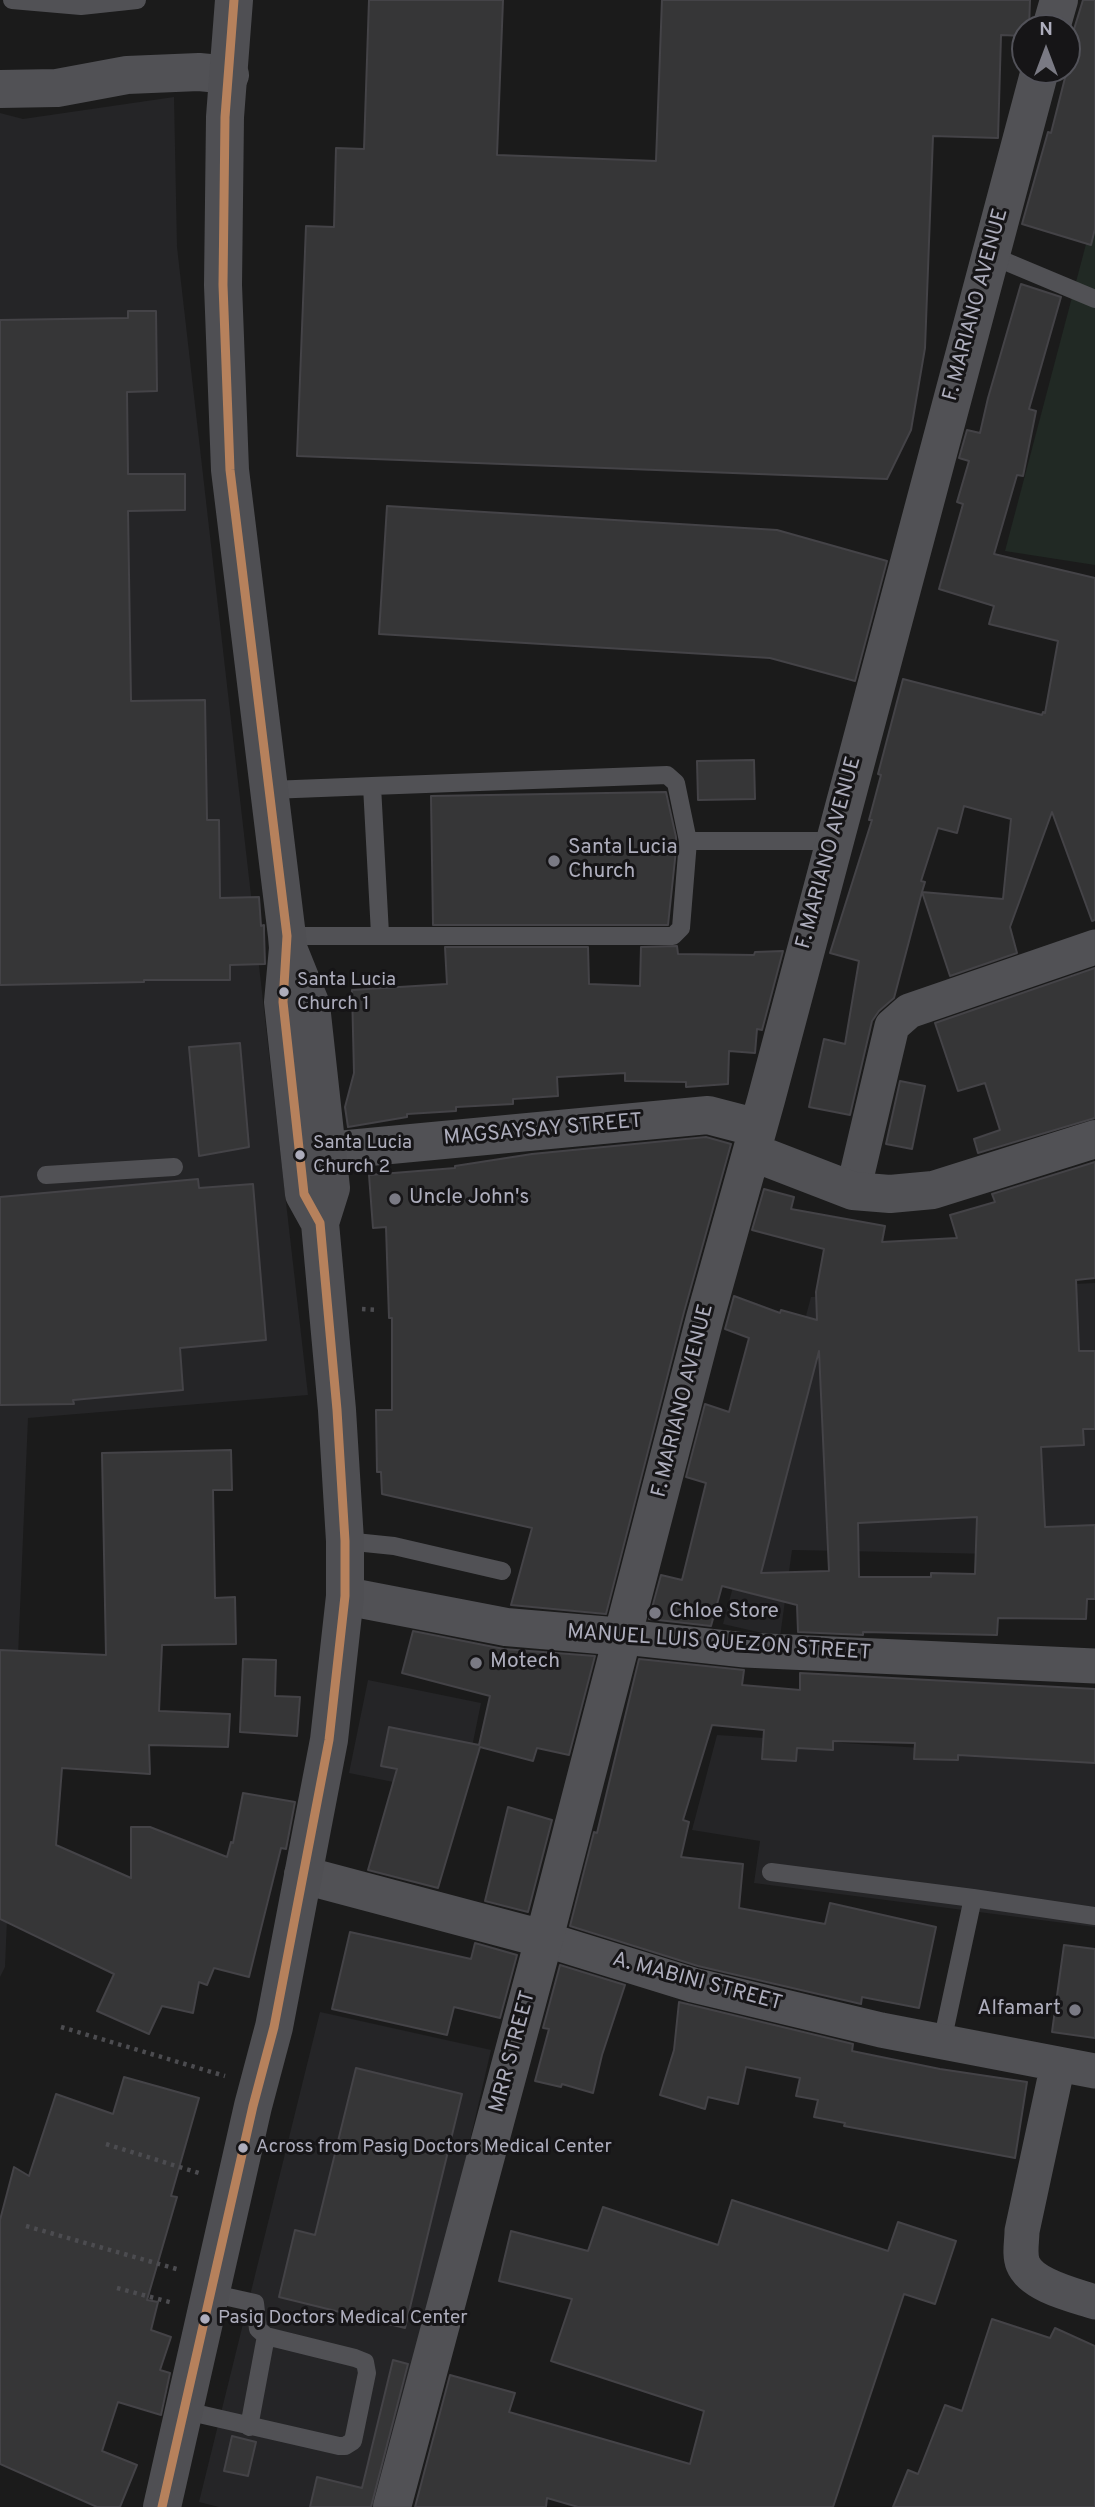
<!DOCTYPE html>
<style>
body{margin:0}
#map{position:relative;width:1095px;height:2507px;overflow:hidden;background:#1b1b1b;font-family:Overpass,sans-serif}
canvas{display:block}
.north{position:absolute;left:1011px;top:14px;width:70px;height:70px;box-sizing:border-box;background:#161517;border:2px solid #525259;border-radius:50%;rotate:0deg;font-size:19px;font-weight:700;line-height:28px;text-align:center;color:#adadbc}
.north::after{content:'';display:block;margin:auto;width:24px;height:32px;background:#7a7a84;clip-path:polygon(50% 0,100% 100%,50% 72%,0 100%)}
</style>
<div id="map">
<canvas width="1095" height="2507"></canvas>
<div class="north">N</div>
</div>
<script>
const g = document.querySelector('canvas').getContext('2d');
g.lineJoin = 'round';
function fillPath(path, color) {
  g.fillStyle = color;
  g.fill(path, 'evenodd');
}
function stroke(path, color, width, dash) {
  g.strokeStyle = color;
  g.lineWidth = width;
  g.lineCap = dash ? 'butt' : 'round';
  g.setLineDash(dash || []);
  g.stroke(path);
}
function label(font, color, halo, rows, align = 'center') {
  g.font = font + ' Overpass,sans-serif';
  g.lineWidth = 6;
  g.setLineDash([]);
  g.textBaseline = 'middle';
  g.strokeStyle = halo;
  g.fillStyle = color;
  for (const [text, x, y, turn = 0] of rows) {
    g.save();
    g.translate(x, y);
    g.rotate((+turn || 0) * Math.PI / 180);
    g.textAlign = isNaN(turn) ? turn : align;
    if (halo) g.strokeText(text, 0, 0);
    g.fillText(text, 0, 0);
    g.restore();
  }
}
fillPath(new Path2D(`
 M 174,97 L 177,247 L 308,1395 L 28,1418 L 5,1967 L 0,1977 L 0,113 L 23,119 Z
 M 1095,1283 L 1095,1556 L 792,1550 L 780,1637 L 723,1624 L 811,1297 Z
 M 368,1680 L 481,1703 L 462,1796 L 349,1773 Z
 M 717,1735 L 1095,1759 L 1095,1927 L 754,1883 L 760,1841 L 692,1830 Z
 M 320,2012 L 491,2050 L 385,2507 L 219,2507 L 199,2502 Z`), '#252527');
fillPath(new Path2D(`
 M 1095,210 L 1095,565 L 1005,551 Z`), '#212924');
const building = new Path2D(`
 M 369,0 L 503,0 L 497,155 L 656,161 L 662,0 L 1030,0 L 1029,28 L 1025,28 L 1025,36 L 1001,35 L 998,138 L 933,136 L 925,348 L 911,430 L 887,479 L 297,456 L 306,226 L 334,227 L 336,148 L 364,149 Z
 M 1083,0 L 1095,0 L 1095,229 L 1091,245 L 1022,224 L 1048,132 L 1051,133 L 1067,70 L 1067,52 Z
 M 1021,284 L 1061,297 L 1029,409 L 1036,411 L 1023,476 L 1017,475 L 994,554 L 1095,578 L 1095,920 L 1092,921 L 1052,812 L 1010,927 L 1017,953 L 950,976 L 922,892 L 894,998 L 879,1011 L 872,1021 L 850,1115 L 809,1107 L 824,1039 L 845,1044 L 859,961 L 830,953 L 872,820 L 869,820 L 881,775 L 878,774 L 903,679 L 1042,715 L 1043,712 L 1045,713 L 1058,641 L 989,624 L 994,606 L 939,589 L 963,504 L 957,502 L 969,461 L 959,458 L 967,430 L 980,433 L 988,398 ZM 964,806 L 1011,819 L 1003,899 L 922,892 L 925,882 L 921,881 L 938,828 L 957,833 Z
 M 128,311 L 156,311 L 157,391 L 127,392 L 128,474 L 185,474 L 185,510 L 128,511 L 131,701 L 205,700 L 207,820 L 219,820 L 220,898 L 259,897 L 261,926 L 264,925 L 264,932 L 265,964 L 230,965 L 230,980 L 144,980 L 144,982 L 0,985 L 0,320 L 128,318 Z
 M 387,506 L 777,530 L 887,561 L 855,681 L 770,658 L 379,634 Z
 M 754,760 L 755,799 L 698,800 L 697,761 Z
 M 666,792 L 676,837 L 676,850 L 668,925 L 433,925 L 431,796 Z
 M 677,946 L 678,954 L 754,955 L 755,952 L 783,951 L 762,1030 L 757,1029 L 755,1053 L 729,1051 L 728,1084 L 686,1087 L 686,1082 L 625,1081 L 625,1073 L 557,1077 L 558,1096 L 513,1099 L 513,1104 L 456,1107 L 456,1111 L 407,1114 L 407,1117 L 348,1127 L 345,1107 L 354,1073 L 352,990 L 447,984 L 445,947 L 588,947 L 589,984 L 640,986 L 641,947 Z
 M 1095,968 L 1095,1118 L 978,1153 L 974,1139 L 1000,1130 L 985,1083 L 958,1091 L 935,1023 Z
 M 240,1043 L 249,1147 L 199,1156 L 189,1047 Z
 M 900,1081 L 925,1086 L 912,1149 L 886,1144 Z
 M 706,1137 L 731,1144 L 684,1312 L 606,1614 L 511,1605 L 532,1528 L 382,1494 L 381,1472 L 377,1472 L 376,1410 L 392,1410 L 392,1318 L 389,1318 L 386,1227 L 373,1228 L 369,1175 L 455,1168 L 455,1166 L 532,1154 Z
 M 1095,1162 L 1095,1278 L 1076,1280 L 1079,1351 L 1095,1351 L 1095,1429 L 1083,1429 L 1084,1445 L 1041,1447 L 1045,1527 L 1095,1525 L 1095,1599 L 1087,1599 L 1086,1619 L 998,1618 L 997,1635 L 863,1632 L 863,1635 L 798,1632 L 797,1605 L 722,1586 L 711,1626 L 649,1619 L 661,1575 L 682,1580 L 706,1483 L 686,1477 L 705,1404 L 729,1412 L 749,1338 L 725,1329 L 734,1296 L 780,1313 L 781,1310 L 817,1320 L 816,1292 L 824,1249 L 752,1230 L 764,1189 L 794,1197 L 791,1209 L 885,1226 L 882,1242 L 957,1238 L 950,1215 L 995,1202 L 992,1194 ZM 819,1351 L 829,1571 L 761,1573 ZM 977,1517 L 975,1574 L 931,1573 L 931,1577 L 859,1577 L 858,1523 Z
 M 198,1179 L 199,1188 L 253,1184 L 266,1340 L 180,1348 L 183,1390 L 73,1400 L 74,1404 L 0,1405 L 0,1197 Z
 M 231,1450 L 232,1490 L 213,1490 L 215,1598 L 235,1597 L 236,1644 L 162,1645 L 159,1711 L 230,1714 L 228,1747 L 149,1745 L 150,1774 L 62,1768 L 56,1845 L 131,1878 L 131,1827 L 150,1827 L 227,1857 L 231,1842 L 233,1843 L 243,1793 L 295,1802 L 286,1849 L 281,1848 L 249,1977 L 214,1968 L 207,1985 L 199,1982 L 193,2013 L 162,2006 L 149,2034 L 97,2011 L 114,1974 L 0,1919 L 0,1650 L 106,1655 L 102,1453 Z
 M 413,1631 L 504,1649 L 595,1656 L 569,1755 L 537,1748 L 533,1761 L 480,1747 L 438,1888 L 368,1870 L 397,1769 L 381,1766 L 389,1727 L 479,1745 L 490,1696 L 402,1673 Z
 M 243,1659 L 276,1660 L 275,1696 L 300,1697 L 297,1736 L 240,1732 Z
 M 639,1659 L 744,1670 L 742,1685 L 800,1690 L 800,1673 L 1095,1689 L 1095,1763 L 958,1755 L 958,1760 L 914,1759 L 915,1743 L 833,1741 L 833,1750 L 797,1748 L 796,1761 L 762,1759 L 764,1730 L 712,1725 L 683,1820 L 689,1822 L 681,1857 L 743,1864 L 739,1908 L 825,1924 L 830,1903 L 936,1927 L 919,2008 L 862,1997 L 861,2004 L 698,1966 L 570,1926 L 594,1832 L 597,1833 Z
 M 508,1807 L 552,1820 L 528,1912 L 485,1901 Z
 M 350,1932 L 471,1959 L 475,1943 L 517,1955 L 500,2018 L 454,2007 L 447,2035 L 332,2009 Z
 M 1064,1945 L 1095,1949 L 1095,2038 L 1052,2032 Z
 M 560,1965 L 625,1985 L 602,2055 L 593,2093 L 562,2084 L 561,2087 L 535,2081 L 549,2029 L 543,2028 Z
 M 679,2002 L 853,2044 L 852,2051 L 940,2069 L 1027,2082 L 1015,2158 L 844,2126 L 845,2123 L 814,2117 L 818,2100 L 796,2096 L 800,2078 L 746,2067 L 738,2104 L 708,2097 L 705,2109 L 660,2095 L 674,2050 Z
 M 356,2068 L 462,2094 L 405,2328 L 279,2297 L 295,2230 L 315,2235 Z
 M 124,2077 L 199,2098 L 171,2196 L 177,2197 L 147,2300 L 158,2302 L 151,2330 L 171,2337 L 160,2370 L 170,2373 L 161,2415 L 118,2402 L 102,2451 L 137,2465 L 120,2507 L 97,2507 L 0,2464 L 0,2220 L 14,2167 L 29,2176 L 56,2094 L 113,2114 Z
 M 732,2200 L 888,2251 L 898,2222 L 956,2241 L 935,2304 L 904,2294 L 833,2507 L 578,2507 L 547,2498 L 546,2507 L 415,2507 L 450,2375 L 515,2393 L 509,2412 L 690,2464 L 704,2411 L 551,2361 L 572,2299 L 499,2281 L 511,2231 L 588,2251 L 603,2207 L 718,2245 Z
 M 992,2319 L 1050,2338 L 1055,2328 L 1095,2346 L 1095,2507 L 893,2507 L 908,2470 L 918,2474 L 945,2405 L 962,2411 Z
 M 393,2360 L 408,2364 L 371,2507 L 310,2507 L 317,2477 L 362,2488 Z
 M 232,2436 L 256,2442 L 248,2476 L 224,2471 Z`);
fillPath(building, '#363637');
stroke(building, '#444347', 2);
stroke(new Path2D(`
 M 362,1309 L 379,1310
 M 61,2027 L 225,2076
 M 106,2144 L 202,2174
 M 26,2226 L 180,2270
 M 117,2288 L 173,2303`), '#4c4c50', 4.5, [3.5, 5]);
stroke(new Path2D(`
 M 12,0 L 81,6 L 137,0
 M 990,255 L 1095,299
 M 270,790 L 372,786 L 380,934
 M 688,841 L 833,841
 M 287,936 L 673,936 L 681,928 L 688,841 L 676,783 L 667,775 L 372,786
 M 46,1175 L 174,1167
 M 345,1541 L 394,1546 L 502,1571
 M 771,1872 L 973,1898
 M 942,2042 L 973,1898 L 1095,1916
 M 210,2293 L 255,2303 L 258,2329 L 266,2336
 M 186,2411 L 339,2446 L 345,2446 L 353,2441 L 367,2373 L 365,2362 L 355,2358 L 266,2336 L 249,2427`), '#515155', 18);
stroke(new Path2D(`
 M 853,1191 L 892,1026 L 909,1011 L 1095,947
 M 624,1637 L 745,1650 L 1095,1666
 M 544,1939 L 693,1985 L 881,2030 L 1095,2071
 M 1058,2064 L 1022,2231 C 1022,2241 1019,2254 1023,2264 C 1032,2286 1074,2295 1095,2302`), '#515155', 35);
stroke(new Path2D(`
 M 1051,28 L 1059,0
 M 0,89 L 57,88 L 127,75 L 199,72 L 230,75
 M 327,1151 L 708,1115 L 758,1128
 M 752,1152 L 853,1191 L 890,1194 L 933,1190 L 1095,1139
 M 345,1596 L 506,1627 L 624,1637
 M 303,1875 L 544,1939
 M 392,2507 L 544,1939 L 705,1318 L 766,1100 L 1040,70`), '#515155', 38);
stroke(new Path2D(`
 M 234,0 L 225,117 L 223,285 L 230,470 L 287,936 L 288,948 L 283,1002 L 304,1194 L 320,1223
 M 162,2507 L 253,2106 L 274,2027 L 329,1740 L 345,1596 L 345,1541 L 337,1410 L 320,1223 L 331,1188 L 311,1005 L 288,948`), '#4f4f53', 38);
stroke(new Path2D(`
 M 162,2507 L 253,2106 L 274,2027 L 329,1740 L 345,1596 L 345,1541 L 337,1410 L 320,1223 L 304,1194 L 283,1002 L 287,936 L 230,470 L 223,285 L 225,117 L 234,0`), '#b6815c', 9);
for (const [x, y, r, color] of [
 [554,861,7,"#7a7a84"],
 [284,992,6,"#adadbc"],
 [300,1155,6,"#adadbc"],
 [395,1199,7,"#7a7a84"],
 [655,1613,7,"#7a7a84"],
 [476,1663,7,"#7a7a84"],
 [1075,2010,7,"#7a7a84"],
 [243,2148,6,"#adadbc"],
 [205,2319,6,"#adadbc"]
]) {
  const dot = new Path2D();
  dot.arc(x, y, r, 0, 2 * Math.PI);
  g.fillStyle = color;
  g.fill(dot);
  stroke(dot, '#161517', 2.5);
}
label('19px', '#adadbc', '#161517', [
 ["Santa Lucia",297,981],
 ["Church 1",297,1005],
 ["Santa Lucia",313,1144],
 ["Church 2",313,1168],
 ["Across from Pasig Doctors Medical Center",256,2148],
 ["Pasig Doctors Medical Center",218,2319]
], 'left');
label('21px', '#adadbc', '#161517', [
 ["F. MARIANO AVENUE",977,305,-75],
 ["F. MARIANO AVENUE",830,853,-75],
 ["MAGSAYSAY STREET",543,1131,-5],
 ["F. MARIANO AVENUE",684,1401,-76],
 ["MANUEL LUIS QUEZON STREET",719,1644,4],
 ["A. MABINI STREET",697,1983,15],
 ["MRR STREET",514,2052,-75]
]);
label('21px', '#adadbc', '#161517', [
 ["Santa Lucia",568,849],
 ["Church",568,873],
 ["Uncle John's",409,1199],
 ["Chloe Store",669,1613],
 ["Motech",490,1663],
 ["Alfamart",1061,2010,"right"]
], 'left');
</script>
